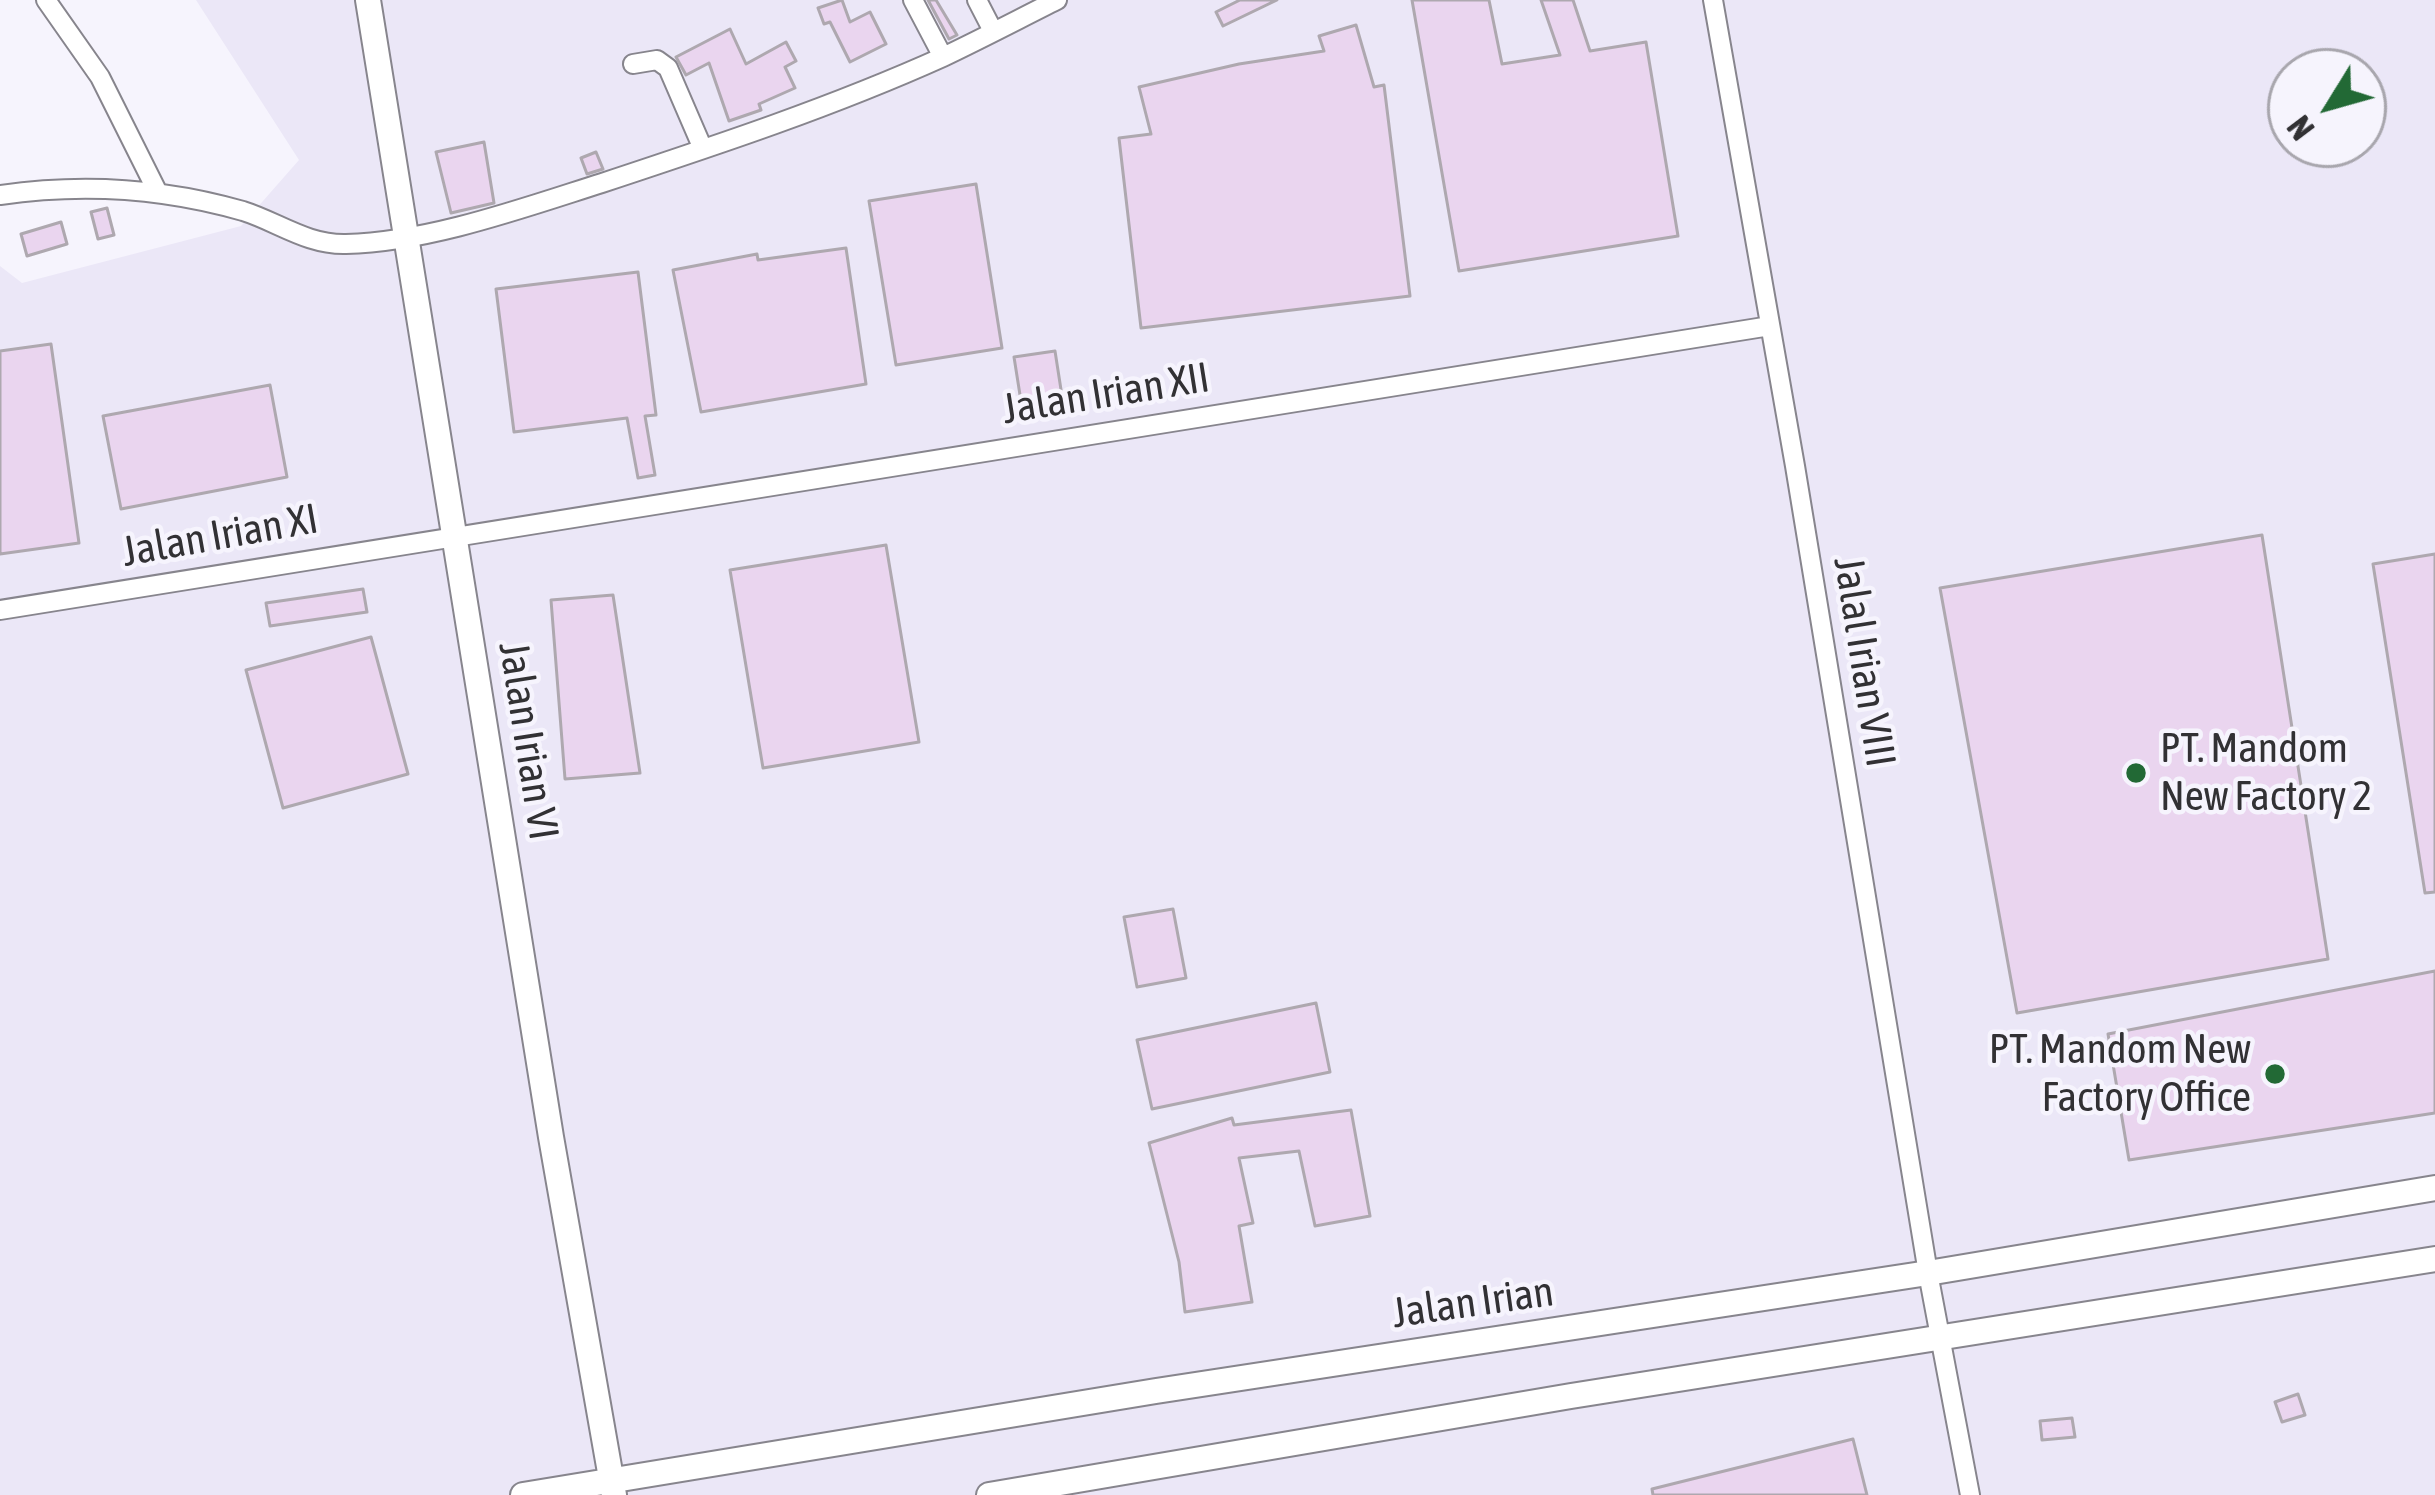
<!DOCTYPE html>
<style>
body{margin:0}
#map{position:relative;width:2435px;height:1495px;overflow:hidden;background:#f6f4fd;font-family:"Asap Condensed",sans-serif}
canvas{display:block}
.north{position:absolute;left:2267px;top:48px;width:120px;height:120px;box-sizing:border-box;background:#f6f4fd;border:3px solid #a8a6ad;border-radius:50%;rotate:233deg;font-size:33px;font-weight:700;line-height:48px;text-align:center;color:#323134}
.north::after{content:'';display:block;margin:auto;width:42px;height:54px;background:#226935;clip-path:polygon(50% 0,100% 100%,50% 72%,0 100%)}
</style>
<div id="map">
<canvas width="2435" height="1495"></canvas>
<div class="north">N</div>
</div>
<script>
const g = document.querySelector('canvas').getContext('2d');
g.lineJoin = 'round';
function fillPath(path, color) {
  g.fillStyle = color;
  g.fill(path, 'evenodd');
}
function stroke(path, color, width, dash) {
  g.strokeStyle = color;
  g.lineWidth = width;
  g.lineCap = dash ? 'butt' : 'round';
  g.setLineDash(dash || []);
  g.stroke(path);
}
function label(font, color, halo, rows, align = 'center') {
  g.font = font + ' "Asap Condensed",sans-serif';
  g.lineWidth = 9;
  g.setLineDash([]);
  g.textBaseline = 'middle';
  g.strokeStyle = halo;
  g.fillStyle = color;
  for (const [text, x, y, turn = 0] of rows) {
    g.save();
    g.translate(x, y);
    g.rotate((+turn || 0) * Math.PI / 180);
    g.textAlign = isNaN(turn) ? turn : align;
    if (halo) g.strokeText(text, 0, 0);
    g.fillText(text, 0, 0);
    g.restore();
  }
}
fillPath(new Path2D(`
 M 196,0 L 2435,0 L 2435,1495 L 0,1495 L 0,266 L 22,283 L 241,226 L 299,160 ZM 2291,72 L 2363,72 L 2363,144 L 2291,144 Z`), '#ebe7f7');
const building = new Path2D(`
 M 842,0 L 850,22 L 870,12 L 886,44 L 850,62 L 830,22 L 824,24 L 818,8 Z
 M 928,0 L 936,0 L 957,35 L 949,39 Z
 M 1240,0 L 1277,0 L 1223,26 L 1216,12 Z
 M 1412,0 L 1489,0 L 1502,64 L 1560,55 L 1541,0 L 1573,0 L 1590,51 L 1646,42 L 1678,236 L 1459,271 Z
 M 1356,25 L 1374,87 L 1384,85 L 1410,296 L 1141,328 L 1119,138 L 1151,134 L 1139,87 L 1239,64 L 1324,51 L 1319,36 Z
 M 730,29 L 746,64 L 786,42 L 796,61 L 785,67 L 795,88 L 759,104 L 761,110 L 729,121 L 709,63 L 686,75 L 676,57 Z
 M 484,142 L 494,203 L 451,213 L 436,152 Z
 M 596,152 L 603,169 L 587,174 L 581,158 Z
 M 976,184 L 1002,348 L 896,365 L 869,201 Z
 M 107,208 L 114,235 L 98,239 L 91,212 Z
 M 61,222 L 67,244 L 27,256 L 21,234 Z
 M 846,248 L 866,384 L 701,412 L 673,270 L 757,254 L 758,260 Z
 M 638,272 L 656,415 L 645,416 L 655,475 L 638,478 L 627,418 L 514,432 L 496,289 Z
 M 51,344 L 79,543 L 0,554 L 0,351 Z
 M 1055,351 L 1064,409 L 1023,414 L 1014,357 Z
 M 270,385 L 287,477 L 121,509 L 103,416 Z
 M 2262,535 L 2328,959 L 2017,1013 L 1940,588 Z
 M 886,545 L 919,742 L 763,768 L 730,570 Z
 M 2435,554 L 2435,892 L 2425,893 L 2373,564 Z
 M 363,589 L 367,612 L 270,626 L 266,603 Z
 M 613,595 L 640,773 L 565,779 L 551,600 Z
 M 371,637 L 408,774 L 283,808 L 246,670 Z
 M 1173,909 L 1186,978 L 1137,987 L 1124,917 Z
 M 2435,971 L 2435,1113 L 2129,1160 L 2108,1034 Z
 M 1316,1003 L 1330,1072 L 1152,1109 L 1137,1040 Z
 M 1351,1110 L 1370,1216 L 1315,1226 L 1299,1151 L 1239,1158 L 1253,1223 L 1239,1226 L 1252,1302 L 1185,1312 L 1179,1262 L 1149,1143 L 1232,1118 L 1234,1125 Z
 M 2298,1394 L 2305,1415 L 2282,1422 L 2275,1402 Z
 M 2072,1418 L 2075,1437 L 2042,1440 L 2040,1421 Z
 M 1853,1439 L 1867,1495 L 1653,1495 L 1652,1489 Z`);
fillPath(building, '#ead5ef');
stroke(building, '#aea8af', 3);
const street = new Path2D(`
 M 46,0 L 100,77 L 158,193
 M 913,0 L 943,57
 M 977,0 L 993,31
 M 1713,0 L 1795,466 L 1928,1273 L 1970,1495
 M 633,64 L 657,60 L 668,68 L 703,149
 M 0,195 C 82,183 163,188 243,211 C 278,222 307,245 346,244 C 429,242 523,208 602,183 C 717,145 832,107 943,57 C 981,39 1019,19 1057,0
 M 0,610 L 1770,326`);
const secondary = new Path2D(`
 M 368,0 L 551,1137 L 614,1495
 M 523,1495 L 1156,1391 L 1928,1273 L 2435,1188
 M 989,1495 L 1571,1396 L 2435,1259`);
stroke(street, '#87858d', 22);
stroke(secondary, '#87858d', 28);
stroke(street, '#fff', 18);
stroke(secondary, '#fff', 24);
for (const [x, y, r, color] of [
 [2136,773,12,"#226935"],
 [2275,1074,12,"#226935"]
]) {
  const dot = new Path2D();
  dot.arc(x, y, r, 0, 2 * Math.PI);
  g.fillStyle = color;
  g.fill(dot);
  stroke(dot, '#f6f4fd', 4.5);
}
label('42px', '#323134', '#f6f4fd', [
 ["Jalan Irian XII",1106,394,-9],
 ["Jalan Irian XI",220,536,-10],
 ["Jalal Irian VIII",1864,662,81],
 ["Jalan Irian VI",528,741,81],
 ["Jalan Irian",1473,1303,-8]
]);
label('42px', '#323134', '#f6f4fd', [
 ["PT. Mandom",2160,749],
 ["New Factory 2",2160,797],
 ["PT. Mandom New",2251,1050,"right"],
 ["Factory Office",2251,1098,"right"]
], 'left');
</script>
